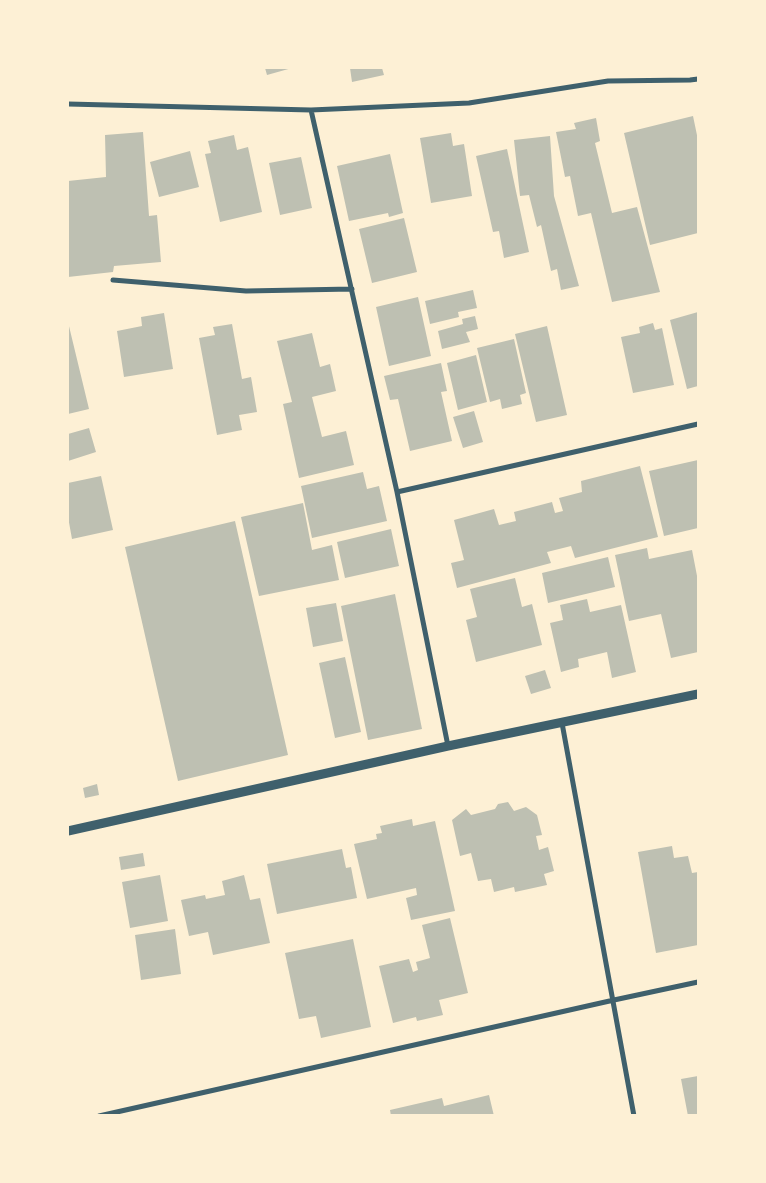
<!DOCTYPE html>
<style>
body{margin:0}
#map{position:relative;width:766px;height:1183px;overflow:hidden;background:#fdf0d5;font-family:Montserrat,sans-serif}
canvas{display:block}
.frame{position:absolute;inset:0;border:69px solid #fdf0d5;pointer-events:none}
</style>
<div id="map">
<canvas width="766" height="1183"></canvas>
<div class="frame"></div>
</div>
<script>
const g = document.querySelector('canvas').getContext('2d');
g.lineJoin = 'round';
function fillPath(path, color) {
  g.fillStyle = color;
  g.fill(path, 'evenodd');
}
function stroke(path, color, width, dash) {
  g.strokeStyle = color;
  g.lineWidth = width;
  g.lineCap = dash ? 'butt' : 'round';
  g.setLineDash(dash || []);
  g.stroke(path);
}
fillPath(new Path2D(`
 M 265,68 L 292,68 L 267,75 Z
 M 350,68 L 382,68 L 384,75 L 352,82 Z
 M 693,116 L 698,140 L 698,233 L 650,245 L 624,133 Z
 M 596,118 L 600,141 L 595,143 L 612,213 L 637,207 L 660,292 L 612,302 L 591,213 L 578,216 L 570,176 L 565,177 L 556,132 L 576,129 L 574,123 Z
 M 143,132 L 149,216 L 157,215 L 161,262 L 114,266 L 113,272 L 68,277 L 68,181 L 106,177 L 105,135 Z
 M 451,133 L 453,146 L 464,144 L 472,196 L 431,203 L 420,138 Z
 M 234,135 L 237,150 L 248,147 L 262,212 L 220,222 L 205,154 L 211,153 L 208,141 Z
 M 550,136 L 554,196 L 579,286 L 561,290 L 557,269 L 551,271 L 541,225 L 537,227 L 529,195 L 520,196 L 514,140 Z
 M 507,149 L 529,252 L 504,258 L 499,231 L 493,232 L 476,156 Z
 M 190,151 L 199,187 L 159,197 L 150,162 Z
 M 390,154 L 403,213 L 389,217 L 388,213 L 349,221 L 337,166 Z
 M 301,157 L 312,208 L 280,215 L 269,163 Z
 M 404,218 L 417,272 L 372,283 L 359,229 Z
 M 473,290 L 477,308 L 458,312 L 459,317 L 430,324 L 425,301 Z
 M 418,297 L 431,356 L 389,366 L 376,307 Z
 M 698,312 L 698,386 L 687,389 L 670,320 Z
 M 164,313 L 173,369 L 124,377 L 117,331 L 142,326 L 141,317 Z
 M 475,316 L 478,329 L 466,332 L 470,342 L 442,349 L 438,331 L 463,324 L 462,319 Z
 M 68,322 L 89,409 L 68,414 Z
 M 653,323 L 655,330 L 662,328 L 674,385 L 633,393 L 621,337 L 640,333 L 639,327 Z
 M 232,324 L 242,379 L 251,377 L 257,412 L 239,415 L 242,430 L 217,435 L 199,338 L 215,335 L 213,327 Z
 M 547,326 L 567,415 L 536,422 L 515,334 Z
 M 312,333 L 320,367 L 330,364 L 336,391 L 312,397 L 322,437 L 346,431 L 354,465 L 299,478 L 283,404 L 292,402 L 277,341 Z
 M 514,339 L 526,393 L 520,395 L 522,404 L 502,409 L 500,399 L 490,402 L 477,348 Z
 M 476,355 L 487,402 L 458,410 L 447,363 Z
 M 441,363 L 447,391 L 441,392 L 452,441 L 410,451 L 398,399 L 390,400 L 384,376 Z
 M 474,411 L 483,442 L 463,448 L 453,417 Z
 M 89,428 L 96,452 L 68,461 L 68,434 Z
 M 698,460 L 698,528 L 664,536 L 649,471 Z
 M 640,466 L 658,537 L 575,558 L 571,546 L 547,552 L 551,563 L 457,588 L 451,563 L 464,560 L 454,520 L 494,509 L 499,525 L 516,521 L 514,512 L 552,502 L 555,513 L 563,511 L 559,498 L 582,492 L 581,481 Z
 M 363,472 L 367,489 L 379,486 L 387,521 L 312,538 L 301,486 Z
 M 101,476 L 113,530 L 72,539 L 68,517 L 68,483 Z
 M 303,503 L 312,550 L 332,545 L 339,580 L 259,596 L 241,517 Z
 M 235,521 L 288,755 L 178,781 L 125,547 Z
 M 391,529 L 399,566 L 345,578 L 337,542 Z
 M 647,548 L 649,559 L 692,550 L 698,581 L 698,652 L 671,658 L 661,614 L 629,621 L 615,555 Z
 M 608,557 L 615,587 L 548,603 L 542,573 Z
 M 515,578 L 522,607 L 532,604 L 542,645 L 476,662 L 466,620 L 477,617 L 470,589 Z
 M 395,594 L 422,729 L 368,740 L 341,606 Z
 M 587,599 L 590,612 L 621,605 L 636,672 L 612,678 L 607,652 L 578,659 L 579,667 L 561,672 L 550,623 L 563,620 L 560,605 Z
 M 336,603 L 343,641 L 313,647 L 306,608 Z
 M 345,657 L 361,732 L 335,738 L 319,663 Z
 M 545,670 L 551,688 L 531,694 L 525,676 Z
 M 97,784 L 99,795 L 85,798 L 83,788 Z
 M 508,802 L 514,811 L 526,807 L 537,815 L 542,835 L 536,836 L 539,850 L 548,847 L 554,871 L 544,874 L 547,885 L 515,892 L 514,887 L 494,892 L 491,879 L 478,881 L 471,853 L 460,856 L 452,820 L 466,809 L 471,815 L 495,809 L 498,804 Z
 M 412,819 L 413,826 L 435,821 L 455,911 L 411,920 L 406,898 L 417,895 L 416,888 L 367,899 L 354,844 L 377,839 L 376,834 L 382,833 L 380,826 Z
 M 672,846 L 674,858 L 688,856 L 692,873 L 698,872 L 698,945 L 656,953 L 638,852 Z
 M 342,849 L 346,868 L 351,867 L 357,898 L 277,914 L 267,864 Z
 M 143,853 L 145,866 L 121,870 L 119,857 Z
 M 160,875 L 168,921 L 130,928 L 122,882 Z
 M 244,875 L 250,900 L 260,898 L 270,943 L 213,955 L 208,932 L 189,936 L 181,900 L 205,895 L 206,899 L 225,895 L 222,881 Z
 M 450,918 L 468,993 L 439,1000 L 443,1015 L 417,1021 L 416,1017 L 393,1023 L 379,966 L 409,959 L 413,972 L 418,970 L 416,962 L 430,958 L 422,925 Z
 M 175,929 L 181,974 L 141,980 L 135,935 Z
 M 353,939 L 371,1027 L 321,1038 L 316,1016 L 299,1019 L 285,953 Z
 M 698,1076 L 698,1116 L 688,1116 L 681,1079 Z
 M 489,1095 L 494,1116 L 391,1116 L 390,1110 L 442,1098 L 444,1106 Z`), '#bec0b2');
stroke(new Path2D(`
 M 68,104 L 311,110 L 469,103 L 608,81 L 690,80 L 698,79
 M 311,110 L 397,492 L 448,746
 M 113,280 L 246,291 L 352,289
 M 397,492 L 698,424
 M 562,723 L 634,1116
 M 99,1116 L 614,1000 L 698,982`), '#3f606c', 5);
stroke(new Path2D(`
 M 68,831 L 448,746 L 698,694`), '#3f606c', 9);
</script>
